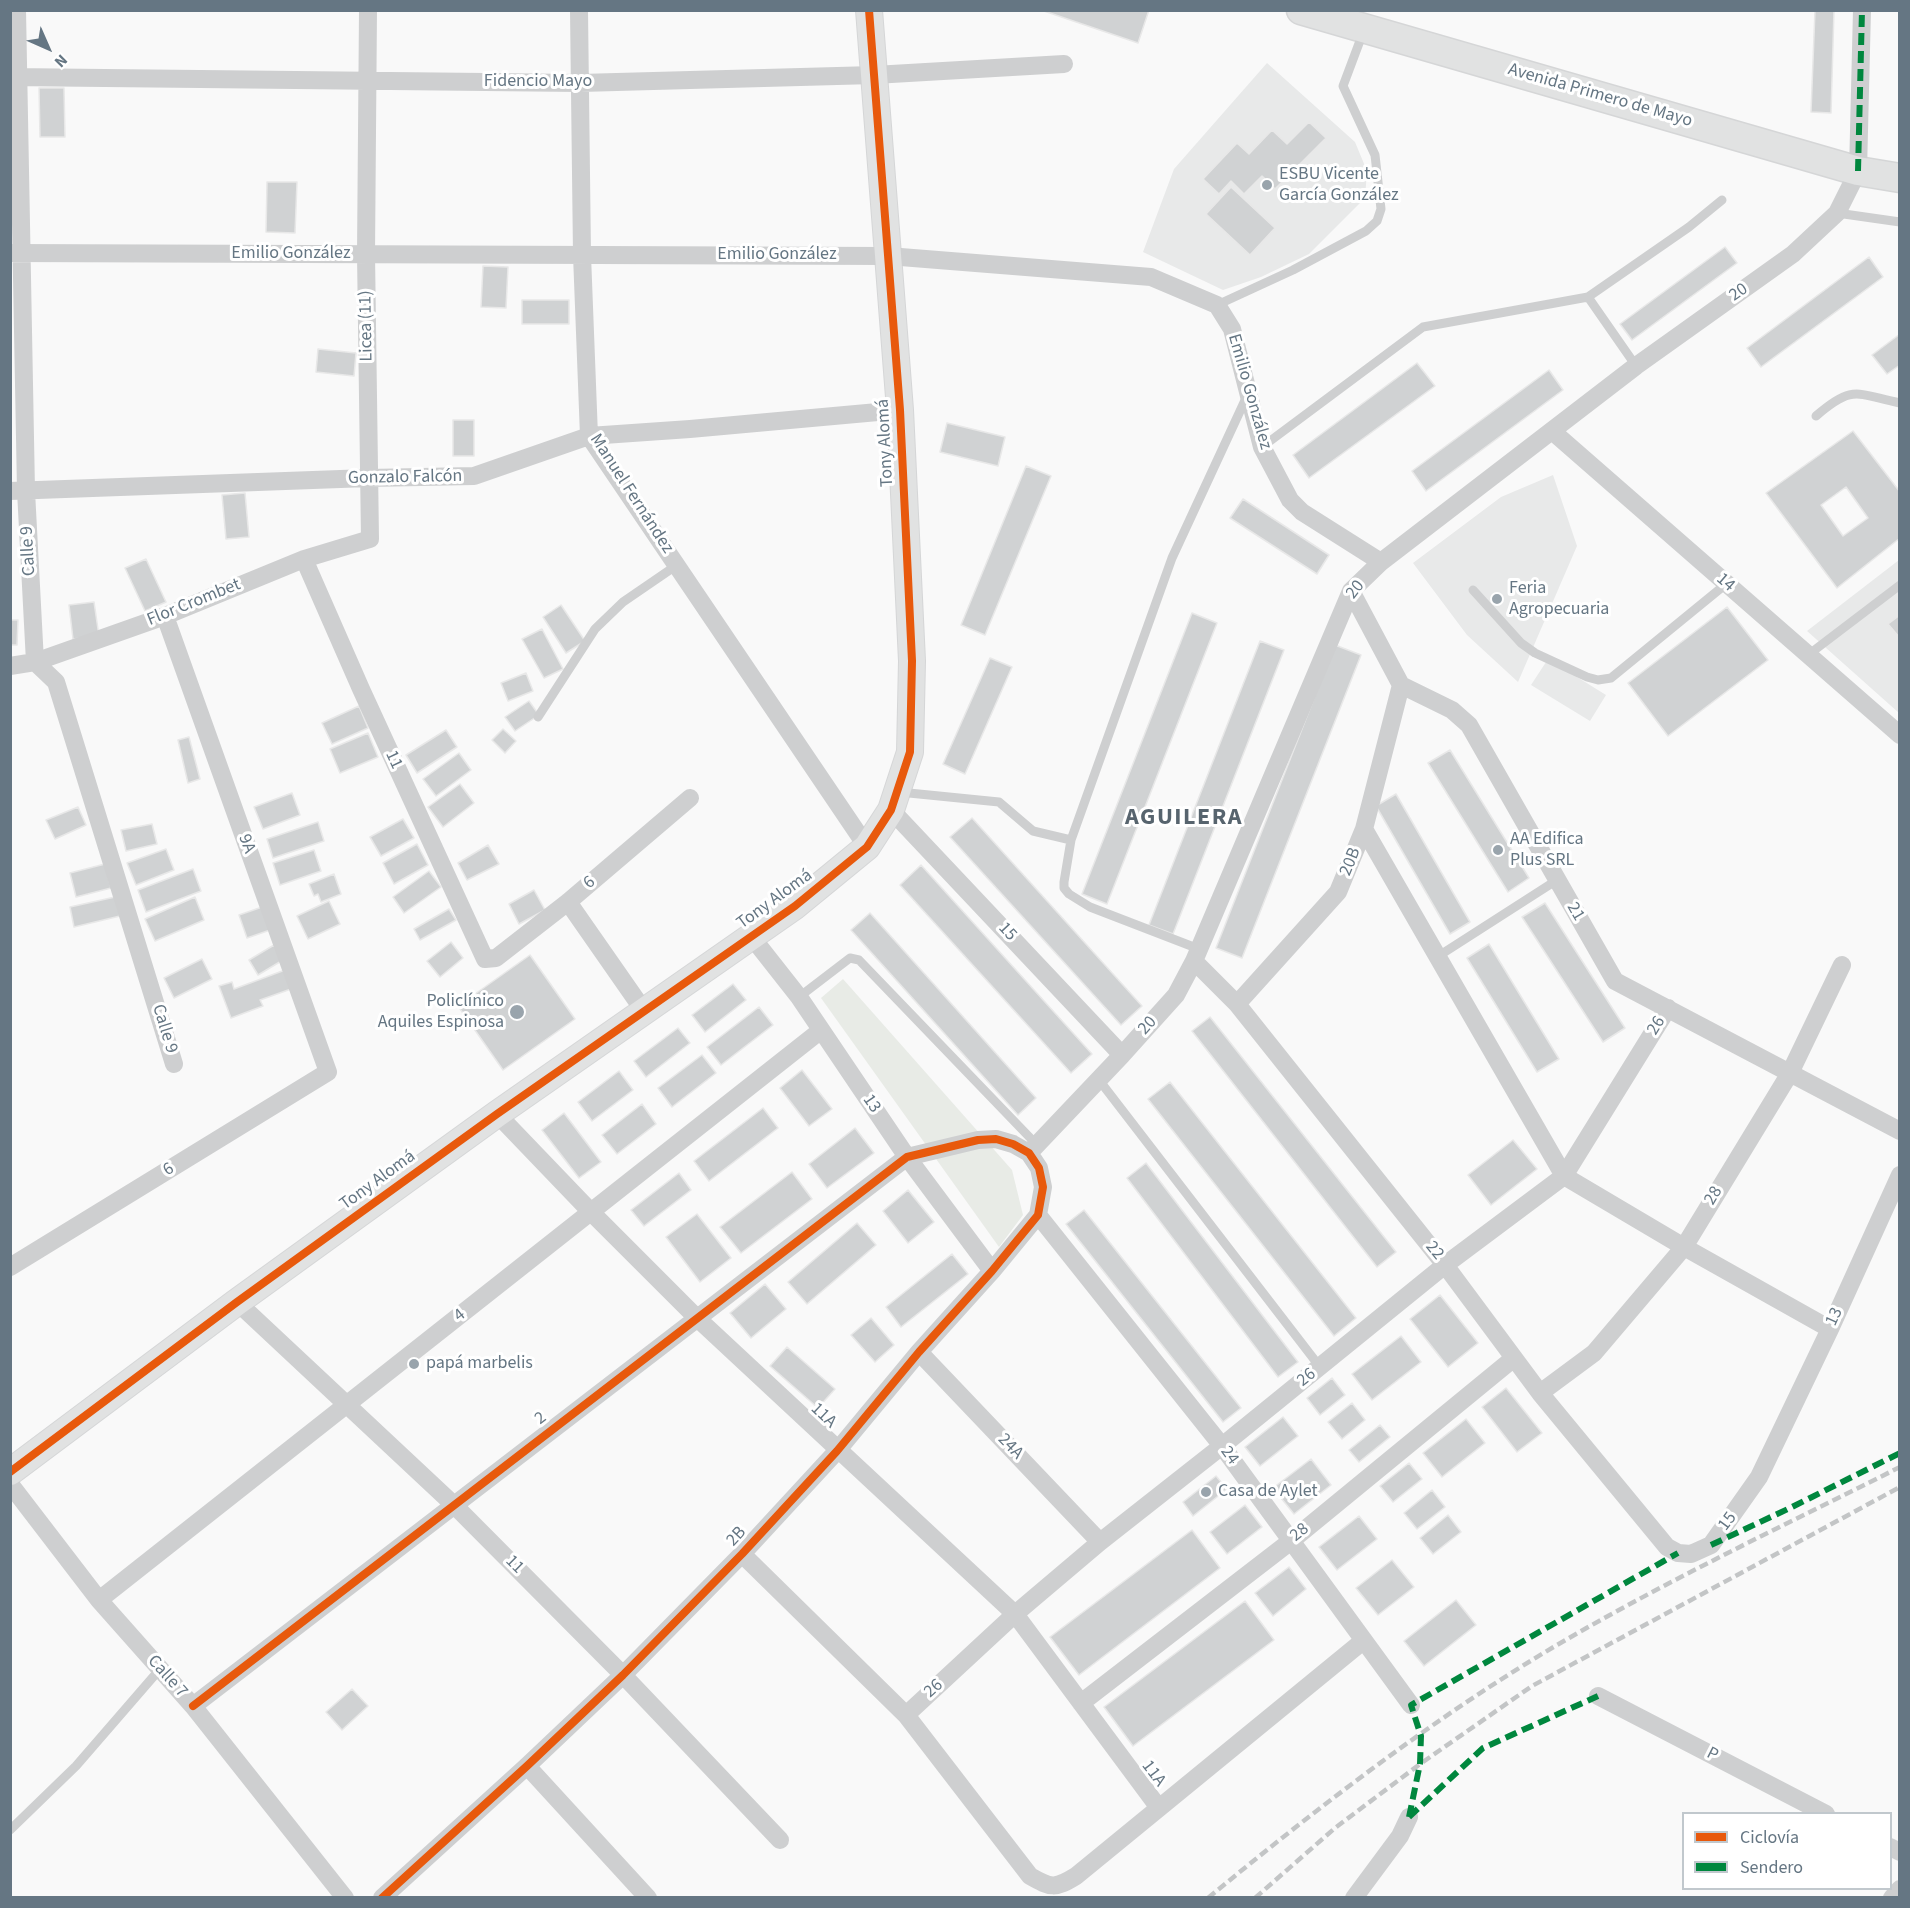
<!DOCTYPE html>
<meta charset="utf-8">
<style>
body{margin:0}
#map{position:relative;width:1910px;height:1908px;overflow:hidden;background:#f9f9f9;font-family:"Source Sans 3",sans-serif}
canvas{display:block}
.frame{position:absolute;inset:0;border:12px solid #657683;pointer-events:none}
.legend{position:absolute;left:1682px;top:1812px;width:210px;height:78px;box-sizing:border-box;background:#fff;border:2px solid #c1c8cd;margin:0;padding:8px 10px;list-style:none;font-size:18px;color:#657683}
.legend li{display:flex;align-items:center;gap:12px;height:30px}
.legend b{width:30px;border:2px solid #c1c8cd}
.north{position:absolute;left:18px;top:18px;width:60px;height:60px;-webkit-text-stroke:4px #fff;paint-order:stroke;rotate:135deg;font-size:16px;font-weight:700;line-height:24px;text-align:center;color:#657683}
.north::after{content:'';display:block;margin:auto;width:21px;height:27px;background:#657683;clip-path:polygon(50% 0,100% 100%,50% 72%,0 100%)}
</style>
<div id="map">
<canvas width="1910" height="1908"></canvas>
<div class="frame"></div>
<ul class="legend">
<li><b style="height:8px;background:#e8590c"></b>Ciclovía</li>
<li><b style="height:8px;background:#00873e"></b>Sendero</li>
</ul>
<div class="north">N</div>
</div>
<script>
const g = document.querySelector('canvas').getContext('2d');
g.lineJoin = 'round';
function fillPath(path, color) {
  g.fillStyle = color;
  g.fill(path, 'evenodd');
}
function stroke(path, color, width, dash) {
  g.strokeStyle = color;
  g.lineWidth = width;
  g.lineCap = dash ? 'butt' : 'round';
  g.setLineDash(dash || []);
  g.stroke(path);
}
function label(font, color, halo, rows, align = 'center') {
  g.font = font + ' "Source Sans 3",sans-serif';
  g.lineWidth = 6;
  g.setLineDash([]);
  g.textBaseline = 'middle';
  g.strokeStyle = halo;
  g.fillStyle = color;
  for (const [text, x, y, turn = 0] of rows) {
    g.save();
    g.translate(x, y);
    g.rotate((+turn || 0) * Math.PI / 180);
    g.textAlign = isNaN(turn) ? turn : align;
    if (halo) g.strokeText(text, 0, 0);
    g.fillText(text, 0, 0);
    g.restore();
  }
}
fillPath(new Path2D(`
 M 1267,63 L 1355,142 L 1367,171 L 1365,198 L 1309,254 L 1261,277 L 1223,290 L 1143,252 L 1174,169 Z
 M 1553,475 L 1577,546 L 1518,682 L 1467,635 L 1413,563 L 1501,497 Z
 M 1899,560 L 1899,713 L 1807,631 Z
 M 1548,659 L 1606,695 L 1590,721 L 1531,685 Z`), '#e8e9e9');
fillPath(new Path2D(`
 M 843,979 L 1012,1170 L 1023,1215 L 999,1247 L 821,998 Z`), '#e8ebe6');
const building = new Path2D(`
 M 1041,10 L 1149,10 L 1138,43 Z
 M 1815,10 L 1834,10 L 1831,113 L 1811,112 Z
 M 39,88 L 64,88 L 65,137 L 40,137 Z
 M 1309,122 L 1326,138 L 1275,189 L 1262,176 L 1244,194 L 1231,181 L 1219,194 L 1203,179 L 1237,143 L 1249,154 L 1272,130 L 1287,144 Z
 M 267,182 L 297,182 L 295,233 L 266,232 Z
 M 1231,187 L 1275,228 L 1250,255 L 1206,214 Z
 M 1725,247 L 1737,263 L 1632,340 L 1620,324 Z
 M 1869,257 L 1883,277 L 1761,367 L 1747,348 Z
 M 483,266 L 508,267 L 506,308 L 481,307 Z
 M 522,300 L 569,300 L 569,324 L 522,324 Z
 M 1900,334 L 1900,365 L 1887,374 L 1872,355 Z
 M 318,349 L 356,353 L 354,376 L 316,372 Z
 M 1417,363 L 1435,386 L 1309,478 L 1293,455 Z
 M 1549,370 L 1563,390 L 1426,491 L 1412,471 Z
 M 453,420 L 474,420 L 474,456 L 453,456 Z
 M 947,423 L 1005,437 L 998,466 L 940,452 Z
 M 1853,431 L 1900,492 L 1900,538 L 1837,588 L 1766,493 ZM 1846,487 L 1868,518 L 1843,536 L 1821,505 Z
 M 1026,466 L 1051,476 L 985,635 L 961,625 Z
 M 245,493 L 249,537 L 226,539 L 222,495 Z
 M 1243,499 L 1329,555 L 1317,574 L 1230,518 Z
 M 146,559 L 166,602 L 145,611 L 125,568 Z
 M 94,602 L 99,636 L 73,639 L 69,605 Z
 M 561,605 L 585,641 L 566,653 L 543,617 Z
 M 1727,607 L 1768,660 L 1668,736 L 1628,683 Z
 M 1192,613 L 1217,623 L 1107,904 L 1082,894 Z
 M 1900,615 L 1900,638 L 1888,624 Z
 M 10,620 L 18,620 L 17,645 L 10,645 Z
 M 542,629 L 563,669 L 544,678 L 522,639 Z
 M 1260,641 L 1284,650 L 1173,934 L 1149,925 Z
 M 1335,645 L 1361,655 L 1242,958 L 1216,948 Z
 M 990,658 L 1012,667 L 965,774 L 943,764 Z
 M 526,673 L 533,691 L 508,701 L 501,683 Z
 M 529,701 L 539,715 L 515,731 L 505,717 Z
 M 359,706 L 368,728 L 332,744 L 322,723 Z
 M 503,729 L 516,741 L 505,753 L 492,740 Z
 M 446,730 L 457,747 L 417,773 L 406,755 Z
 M 368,733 L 378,757 L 340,773 L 330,749 Z
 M 189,737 L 200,779 L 188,783 L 178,740 Z
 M 1450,750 L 1529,878 L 1508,892 L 1428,763 Z
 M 459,753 L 471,770 L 436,796 L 423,779 Z
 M 460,784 L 474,803 L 443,827 L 428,807 Z
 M 292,793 L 300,815 L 263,829 L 254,807 Z
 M 1396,794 L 1470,922 L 1450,934 L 1376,806 Z
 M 78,807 L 86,825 L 55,839 L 46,820 Z
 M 972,818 L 1142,1006 L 1121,1025 L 950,837 Z
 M 403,819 L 414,838 L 381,856 L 370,837 Z
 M 318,822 L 324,841 L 273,858 L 267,839 Z
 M 152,824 L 157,844 L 126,851 L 121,830 Z
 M 417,844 L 428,865 L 394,884 L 383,863 Z
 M 488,845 L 499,864 L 467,880 L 458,863 Z
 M 166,849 L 174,870 L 136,885 L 127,863 Z
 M 314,850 L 321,871 L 280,885 L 273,863 Z
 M 105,864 L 111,888 L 76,897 L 70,873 Z
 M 921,865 L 1092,1054 L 1071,1073 L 900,885 Z
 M 193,869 L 201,891 L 146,912 L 138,890 Z
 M 429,871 L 441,887 L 404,913 L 393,897 Z
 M 334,874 L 341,894 L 321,902 L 318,894 L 314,896 L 309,884 Z
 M 534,890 L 545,910 L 519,924 L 509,904 Z
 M 115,897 L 120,916 L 74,927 L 70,907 Z
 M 195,897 L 204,920 L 155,941 L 145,919 Z
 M 329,901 L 340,924 L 308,939 L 297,916 Z
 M 1545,903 L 1625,1028 L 1603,1042 L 1522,917 Z
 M 265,906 L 273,929 L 247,938 L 239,915 Z
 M 449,909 L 456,920 L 420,940 L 414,929 Z
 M 870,913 L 1036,1098 L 1018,1115 L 851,930 Z
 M 451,942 L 463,958 L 440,977 L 427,961 Z
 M 1489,944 L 1559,1059 L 1537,1072 L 1467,958 Z
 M 274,945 L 283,960 L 258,975 L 249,960 Z
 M 530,955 L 575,1019 L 503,1070 L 458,1006 Z
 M 202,959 L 212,979 L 174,998 L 164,978 Z
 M 285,970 L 291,989 L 260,1000 L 263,1006 L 231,1018 L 219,986 L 232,982 L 234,989 Z
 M 733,984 L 746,1000 L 705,1032 L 692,1015 Z
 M 759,1007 L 773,1025 L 721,1065 L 707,1047 Z
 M 1210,1017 L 1396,1252 L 1377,1267 L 1192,1031 Z
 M 678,1028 L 690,1043 L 646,1077 L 634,1061 Z
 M 702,1055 L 716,1073 L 672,1107 L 658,1088 Z
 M 802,1070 L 832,1109 L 809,1126 L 780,1088 Z
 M 619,1071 L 633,1090 L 592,1121 L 578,1102 Z
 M 1170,1082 L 1356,1318 L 1334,1336 L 1148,1099 Z
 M 642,1104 L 656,1124 L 617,1154 L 602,1135 Z
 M 763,1108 L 778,1128 L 709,1181 L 694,1161 Z
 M 564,1113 L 601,1162 L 579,1178 L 542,1130 Z
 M 855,1128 L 874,1153 L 827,1188 L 809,1164 Z
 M 1513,1140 L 1537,1169 L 1491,1205 L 1468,1175 Z
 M 1146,1163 L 1298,1362 L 1278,1377 L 1127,1178 Z
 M 792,1172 L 812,1199 L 741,1253 L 720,1227 Z
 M 679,1173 L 691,1190 L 644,1226 L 631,1210 Z
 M 908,1190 L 934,1222 L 908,1243 L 883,1211 Z
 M 1084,1210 L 1241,1408 L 1223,1422 L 1066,1224 Z
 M 697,1214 L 731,1258 L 700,1282 L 666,1237 Z
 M 857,1223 L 876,1245 L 807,1304 L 788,1282 Z
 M 952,1254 L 968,1274 L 901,1327 L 886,1307 Z
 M 765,1284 L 786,1309 L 751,1338 L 730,1313 Z
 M 1440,1295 L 1478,1343 L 1448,1367 L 1410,1319 Z
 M 871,1318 L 894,1345 L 875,1362 L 851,1335 Z
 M 1401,1336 L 1421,1362 L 1372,1400 L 1352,1374 Z
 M 787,1347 L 835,1389 L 818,1408 L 770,1366 Z
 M 1332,1378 L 1345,1395 L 1320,1415 L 1307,1398 Z
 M 1506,1388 L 1542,1433 L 1517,1452 L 1482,1407 Z
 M 1352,1403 L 1365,1420 L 1342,1439 L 1328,1422 Z
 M 1283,1417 L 1298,1436 L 1260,1466 L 1245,1447 Z
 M 1466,1419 L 1485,1443 L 1442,1477 L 1423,1453 Z
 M 1380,1425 L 1390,1437 L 1359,1462 L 1349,1450 Z
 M 1311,1459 L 1331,1485 L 1294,1514 L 1273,1488 Z
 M 1409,1463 L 1422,1479 L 1393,1502 L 1380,1486 Z
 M 1216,1476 L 1227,1489 L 1193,1516 L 1183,1502 Z
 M 1432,1490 L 1445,1507 L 1417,1529 L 1404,1513 Z
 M 1245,1505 L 1262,1527 L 1227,1554 L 1210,1532 Z
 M 1448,1515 L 1461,1532 L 1433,1554 L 1420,1538 Z
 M 1359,1516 L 1377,1539 L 1337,1570 L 1319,1547 Z
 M 1192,1530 L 1220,1568 L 1079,1675 L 1050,1637 Z
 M 1392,1560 L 1414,1587 L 1378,1615 L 1356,1588 Z
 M 1289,1567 L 1306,1589 L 1273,1616 L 1255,1593 Z
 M 1456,1600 L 1476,1625 L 1424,1666 L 1404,1641 Z
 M 1245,1601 L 1274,1640 L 1133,1746 L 1104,1707 Z
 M 352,1689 L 368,1706 L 342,1730 L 326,1712 Z`);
fillPath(building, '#d0d2d3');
stroke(building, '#e8e8e8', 1.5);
const secondary = new Path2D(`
 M 10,1472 L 237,1302 L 497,1114 L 795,906 L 867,847 L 891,810 L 910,752 L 912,661 L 900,410 L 869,10`);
const primary = new Path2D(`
 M 1301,10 L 1858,171 L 1900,178`);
stroke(secondary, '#d5d6d7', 28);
stroke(primary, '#d5d6d7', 31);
stroke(new Path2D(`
 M 1837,213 L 1900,222
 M 1588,297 L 1636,366
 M 1217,305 L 1293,270 L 1366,231 L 1377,221 L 1381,209 L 1375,155 L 1343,86 L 1364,30
 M 1816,416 C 1853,384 1856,394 1900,403
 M 1262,447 L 1423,327 L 1588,297 L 1689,227 L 1722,200
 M 1473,590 L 1521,643 L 1535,653 L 1587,677 L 1598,680 L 1611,678 L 1726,584
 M 1808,655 L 1900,585
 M 538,717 L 595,629 L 623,602 L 677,565
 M 899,792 L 999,802 L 1033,831 L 1071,840
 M 1199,949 L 1090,907 L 1069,894 L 1064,888 L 1064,882 L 1071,840 L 1172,558 L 1247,396
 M 1437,957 L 1557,880
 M 799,997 L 850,958 L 859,960 L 1037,1145
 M 1099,1080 L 1320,1367
 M 10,1830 L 76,1766 L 160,1669`), '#cecfd0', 9);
stroke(new Path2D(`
 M 17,10 L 26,491 L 35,662 L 56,682 L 174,1064
 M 579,10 L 582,255 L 589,436 L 867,847
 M 10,77 L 580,83 L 874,75 L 1064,64
 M 10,253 L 888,256 L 1151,277 L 1217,305 L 1232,329 L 1262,447 L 1290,500 L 1302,512 L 1381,562
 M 1552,431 L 1900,735
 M 10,491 L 368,478 L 474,476 L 589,436 L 690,429 L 900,410
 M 304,559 L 361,689 L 485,959 L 496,958 L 568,902 L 690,798
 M 1351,591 L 1401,685 L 1452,710 L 1469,725 L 1615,981 L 1900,1131
 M 10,666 L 35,662 L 165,616 L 304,559 L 370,539 L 366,254 L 368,10
 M 891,810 L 1122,1055
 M 1364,829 L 1564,1176 L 1684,1247 L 1830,1329
 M 568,902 L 644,1011
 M 751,936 L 799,997 L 907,1157 L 992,1271
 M 1194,961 L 1237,1004 L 1445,1265 L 1540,1393 L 1667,1547 L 1678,1553 L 1691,1554 L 1711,1545 L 1759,1477 L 1830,1329 L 1900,1175
 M 1237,1004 L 1338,892 L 1364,829 L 1401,685
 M 497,1114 L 591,1212 L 697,1318 L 1015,1614 L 1159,1808
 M 1029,1153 L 1122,1055 L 1176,995 L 1194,961 L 1351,591 L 1381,562 L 1636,366 L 1793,254 L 1837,213 L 1858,171 L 1862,10
 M 1038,1215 L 1222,1446 L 1411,1705
 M 10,1267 L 328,1072 L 165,616
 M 237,1302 L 454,1505 L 623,1675 L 780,1840
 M 919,1352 L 1100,1542
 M 1540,1393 L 1594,1353 L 1684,1247 L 1790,1073 L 1842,965
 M 10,1484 L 99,1600 L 193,1706 L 345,1898
 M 742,1554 L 906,1715 L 1030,1876 C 1051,1888 1055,1889 1076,1876 L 1363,1641
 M 99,1600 L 820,1031
 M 1598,1696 L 1826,1814
 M 1081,1703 L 1291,1541 L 1514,1358
 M 193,1706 L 907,1157 L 978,1140 L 996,1139 L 1013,1144 L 1029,1153 L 1039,1168 L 1043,1187 L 1038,1215 L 992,1271 L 919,1352 L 837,1451 L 742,1554 L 623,1675 L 527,1766 L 382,1898
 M 906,1715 L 1015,1614 L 1100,1542 L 1222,1446 L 1445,1265 L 1564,1176 L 1668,1008
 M 527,1766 L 648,1898
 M 1890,1847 L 1900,1852
 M 1354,1898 L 1400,1836 L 1409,1817
 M 1892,1898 L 1900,1889`), '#cecfd0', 18);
stroke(secondary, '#e1e2e2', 26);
stroke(primary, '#e1e2e2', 28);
stroke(new Path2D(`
 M 1208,1898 C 1317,1808 1435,1717 1557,1645 C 1668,1580 1785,1525 1900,1467
 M 1255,1898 L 1335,1828 L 1420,1764 L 1532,1686 L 1900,1487`), '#c3c5c6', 4.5, [9, 4.5]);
stroke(new Path2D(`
 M 1858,171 L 1862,10
 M 1711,1545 L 1790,1508 L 1900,1453
 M 1409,1817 L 1420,1764 L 1421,1736 L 1411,1705 L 1678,1553
 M 1409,1817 L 1483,1748 L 1598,1696`), '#00873e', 6, [12, 6]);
stroke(new Path2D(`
 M 10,1472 L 237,1302 L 497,1114 L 795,906 L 867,847 L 891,810 L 910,752 L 912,661 L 900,410 L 869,10
 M 193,1706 L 907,1157 L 978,1140 L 996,1139 L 1013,1144 L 1029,1153 L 1039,1168 L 1043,1187 L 1038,1215 L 992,1271 L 919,1352 L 837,1451 L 742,1554 L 623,1675 L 527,1766 L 382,1898`), '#e8590c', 8);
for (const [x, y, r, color] of [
 [1267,185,6,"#99a4ac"],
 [1497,599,6,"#99a4ac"],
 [1498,850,6,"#99a4ac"],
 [517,1012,8,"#99a4ac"],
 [414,1364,6,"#99a4ac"],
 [1206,1492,6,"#99a4ac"]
]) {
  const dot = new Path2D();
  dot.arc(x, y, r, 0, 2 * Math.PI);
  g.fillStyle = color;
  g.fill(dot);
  stroke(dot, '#fff', 2);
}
label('18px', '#657683', '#fff', [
 ["Fidencio Mayo",538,82],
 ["Avenida Primero de Mayo",1600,96,16],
 ["Emilio González",291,254],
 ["Emilio González",777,255],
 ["20",1739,293,-35],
 ["Licea (11)",367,326,-91],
 ["Emilio González",1249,392,74],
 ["Tony Alomá",886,443,-93],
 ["Gonzalo Falcón",405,478,-1],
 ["Manuel Fernández",631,494,57],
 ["Calle 9",29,551,-93],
 ["14",1725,583,41],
 ["20",1356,590,-52],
 ["Flor Crombet",194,603,-22],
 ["11",393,760,65],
 ["9A",246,844,70],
 ["20B",1351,862,-68],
 ["6",590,883,-40],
 ["Tony Alomá",775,900,-36],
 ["21",1575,912,60],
 ["15",1007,932,47],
 ["20",1148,1026,-48],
 ["26",1657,1026,-58],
 ["Calle 9",164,1029,73],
 ["13",871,1104,55],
 ["6",169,1170,-32],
 ["Tony Alomá",378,1181,-36],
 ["28",1714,1196,-59],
 ["22",1434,1251,51],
 ["4",460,1316,-38],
 ["13",1835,1317,-65],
 ["26",1307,1378,-39],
 ["11A",823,1416,43],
 ["2",541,1419,-38],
 ["24A",1010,1447,46],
 ["24",1229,1456,54],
 ["15",1728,1522,-53],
 ["28",1300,1533,-39],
 ["2B",737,1537,-47],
 ["11",514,1565,45],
 ["Calle 7",167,1677,48],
 ["26",934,1689,-42],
 ["P",1712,1755,27],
 ["11A",1153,1774,53]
]);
label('18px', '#657683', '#fff', [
 ["ESBU Vicente",1279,175],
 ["García González",1279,196],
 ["Feria",1509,589],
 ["Agropecuaria",1509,610],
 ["AA Edifica",1510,840],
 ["Plus SRL",1510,861],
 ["Policlínico",504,1002,"right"],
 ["Aquiles Espinosa",504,1023,"right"],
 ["papá marbelis",426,1364],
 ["Casa de Aylet",1218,1492]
], 'left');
g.letterSpacing = '1.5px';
label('bold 24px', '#57646e', '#fff', [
 ["AGUILERA",1184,819]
]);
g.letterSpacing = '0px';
</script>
